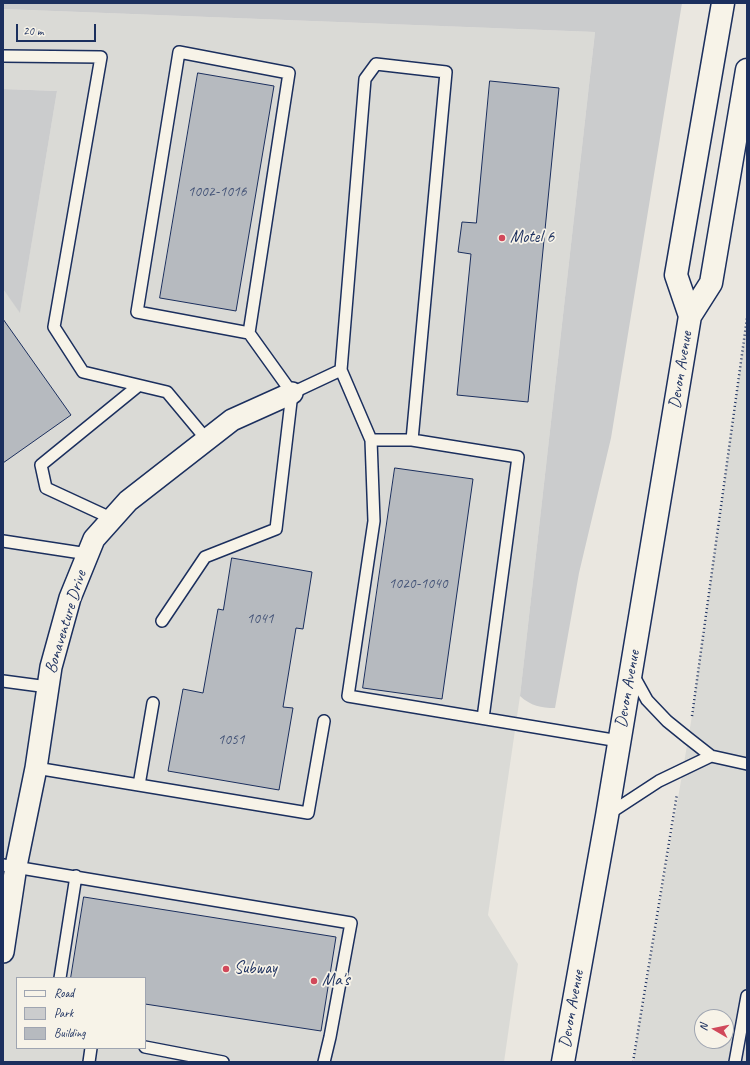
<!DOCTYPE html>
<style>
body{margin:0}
#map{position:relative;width:750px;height:1065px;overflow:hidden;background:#eae7e0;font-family:Caveat,sans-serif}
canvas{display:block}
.frame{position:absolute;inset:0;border:4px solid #1b2f5e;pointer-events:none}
.legend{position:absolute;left:16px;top:977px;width:130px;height:72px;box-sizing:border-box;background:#f7f3e8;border:1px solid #9fa5b1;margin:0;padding:5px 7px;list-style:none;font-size:12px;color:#1b2f5e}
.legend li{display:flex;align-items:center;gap:8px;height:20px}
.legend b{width:20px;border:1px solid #9fa5b1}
.north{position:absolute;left:694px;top:1009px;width:40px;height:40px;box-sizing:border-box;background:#f7f3e8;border:1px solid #9fa5b1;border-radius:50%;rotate:279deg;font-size:11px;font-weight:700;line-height:16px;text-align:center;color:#1b2f5e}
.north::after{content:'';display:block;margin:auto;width:14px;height:18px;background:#d1495b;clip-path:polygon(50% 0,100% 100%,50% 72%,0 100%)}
.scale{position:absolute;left:16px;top:24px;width:80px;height:18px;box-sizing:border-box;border:2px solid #1b2f5e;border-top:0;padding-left:5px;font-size:12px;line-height:14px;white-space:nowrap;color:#1b2f5e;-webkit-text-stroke:3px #f7f3e8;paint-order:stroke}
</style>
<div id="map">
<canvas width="750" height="1065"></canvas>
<div class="frame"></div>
<ul class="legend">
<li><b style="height:5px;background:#f7f3e8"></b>Road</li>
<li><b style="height:11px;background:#cbcccd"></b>Park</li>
<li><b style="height:11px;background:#b6babf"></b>Building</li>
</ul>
<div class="north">N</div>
<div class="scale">20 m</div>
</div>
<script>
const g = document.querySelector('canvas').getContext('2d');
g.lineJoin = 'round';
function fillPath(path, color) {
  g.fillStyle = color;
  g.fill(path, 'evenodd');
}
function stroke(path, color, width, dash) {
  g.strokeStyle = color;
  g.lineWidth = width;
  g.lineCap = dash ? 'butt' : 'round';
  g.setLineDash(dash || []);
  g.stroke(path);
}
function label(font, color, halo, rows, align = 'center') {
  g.font = font + ' Caveat,sans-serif';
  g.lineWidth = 3.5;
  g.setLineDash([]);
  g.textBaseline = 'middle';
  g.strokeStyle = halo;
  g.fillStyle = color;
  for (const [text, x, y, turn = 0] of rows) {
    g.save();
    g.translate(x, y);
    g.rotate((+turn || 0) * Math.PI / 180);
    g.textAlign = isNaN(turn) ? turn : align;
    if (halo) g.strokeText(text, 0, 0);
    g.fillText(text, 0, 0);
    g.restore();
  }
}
fillPath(new Path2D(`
 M 3,9 L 595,32 L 520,696 L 488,915 L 518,964 L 504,1062 L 3,1062 L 3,289 L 20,312 L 57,91 L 3,89 ZM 17,978 L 145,978 L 145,1048 L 17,1048 Z
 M 747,318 L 747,1062 L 633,1062 L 691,722 ZM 702,1017 L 726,1017 L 726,1041 L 702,1041 Z`), '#dadad6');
fillPath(new Path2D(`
 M 3,3 L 682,3 L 611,438 L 579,573 L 555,708 C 541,708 531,706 520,696 L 595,32 L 3,9 Z
 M 3,89 L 57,91 L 20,313 L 3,289 Z`), '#cbcccd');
const building = new Path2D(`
 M 198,73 L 274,86 L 236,311 L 160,298 Z
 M 490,81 L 559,88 L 528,402 L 457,395 L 471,254 L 458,252 L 462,222 L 476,223 Z
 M 3,319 L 71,415 L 3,463 Z
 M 395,468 L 473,479 L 442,699 L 363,688 Z
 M 232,558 L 312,572 L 303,629 L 296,628 L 283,707 L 293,708 L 279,790 L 168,771 L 183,689 L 203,693 L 218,609 L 223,610 Z
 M 84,897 L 336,937 L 321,1031 L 145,1004 L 145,978 L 71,978 Z`);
fillPath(building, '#b6babf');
stroke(building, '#1b2f5e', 1);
const lane = new Path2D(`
 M 3,56 L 101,57 L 54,327 L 83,372 L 167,392 L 207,440
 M 341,370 L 365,79 L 376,64 L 446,72 L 412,440 L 518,457 L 483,718
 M 292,393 L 341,370 L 371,440 L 374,521 L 348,696 L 619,741
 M 371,440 L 412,440
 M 113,519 L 46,488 L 41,465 L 138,386
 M 3,541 L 88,554
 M 162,621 L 205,557 L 276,529 L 292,393 L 249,333 L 137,312 L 179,52 L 289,73 L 249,333
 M 632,673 L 647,700 L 667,721 L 688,738 L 711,756 L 747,764
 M 3,681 L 48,687
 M 36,768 L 308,813 L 324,721
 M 139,785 L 153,703
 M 607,815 L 659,781 L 711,756
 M 3,865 L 351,923 L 330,1037 L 324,1062
 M 60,978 L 76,876
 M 145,1047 L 223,1062
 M 89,1062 L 91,1048
 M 735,1062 L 747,996`);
const street = new Path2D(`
 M 3,952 L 16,866 L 36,768 L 51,667 L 70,598 L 94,539 L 128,501 L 232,420 L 292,393`);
const secondary = new Path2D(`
 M 690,316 L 676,275 L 723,3
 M 563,1062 L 607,816 L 690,316 L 711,283 L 747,70`);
stroke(lane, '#1b2f5e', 14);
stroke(street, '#1b2f5e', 24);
stroke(secondary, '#1b2f5e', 25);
stroke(new Path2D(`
 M 692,716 L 747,318
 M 633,1062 L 677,794`), '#1b2f5e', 2.5, [1, 3]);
stroke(lane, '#f7f3e8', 11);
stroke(street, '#f7f3e8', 21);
stroke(secondary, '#f7f3e8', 22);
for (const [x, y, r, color] of [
 [502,238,4,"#d1495b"],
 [226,969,4,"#d1495b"],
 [314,981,4,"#d1495b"]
]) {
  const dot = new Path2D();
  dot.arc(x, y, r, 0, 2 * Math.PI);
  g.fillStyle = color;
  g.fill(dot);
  stroke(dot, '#f7f3e8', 1.5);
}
label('15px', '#425276', null, [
 ["1002-1016",217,192],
 ["1020-1040",418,584],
 ["1041",260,619],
 ["1051",231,740]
]);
label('17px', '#1b2f5e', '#f7f3e8', [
 ["Motel 6",510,238],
 ["Subway",234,969],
 ["Ma's",322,981]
], 'left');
label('17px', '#1b2f5e', '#f7f3e8', [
 ["Devon Avenue",681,370,-81],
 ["Bonaventure Drive",66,622,-73],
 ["Devon Avenue",628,689,-80],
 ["Devon Avenue",572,1009,-80]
]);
</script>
